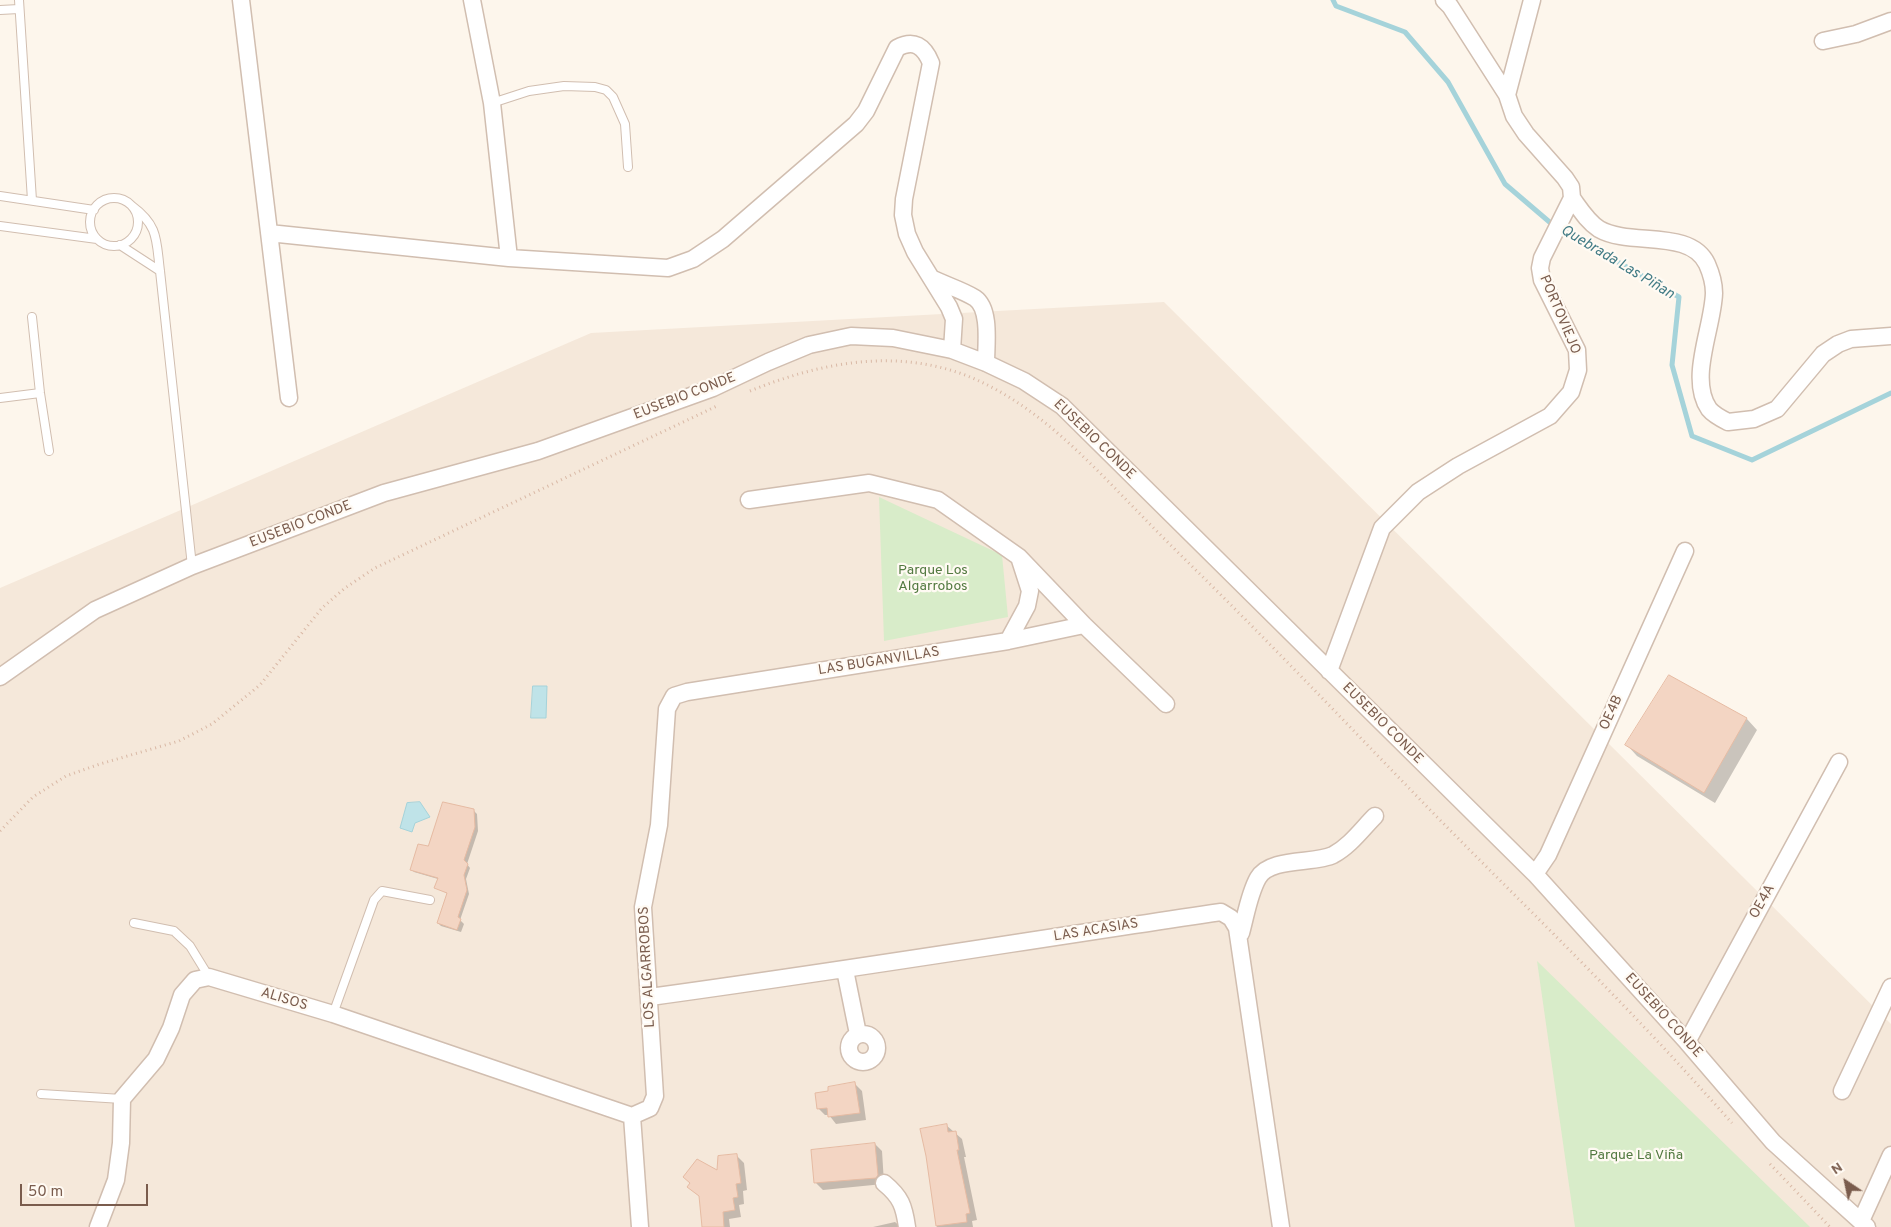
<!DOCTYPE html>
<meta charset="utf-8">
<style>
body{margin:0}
#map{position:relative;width:1891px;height:1227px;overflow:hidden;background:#fdf6ec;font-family:Overpass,sans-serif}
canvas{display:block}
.north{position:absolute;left:1821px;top:1157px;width:50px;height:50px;-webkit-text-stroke:4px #fffaf3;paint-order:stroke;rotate:326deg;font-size:14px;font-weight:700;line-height:20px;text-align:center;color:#7a5c4d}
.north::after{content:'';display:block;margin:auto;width:18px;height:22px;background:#7a5c4d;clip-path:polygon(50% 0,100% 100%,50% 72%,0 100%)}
.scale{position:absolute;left:20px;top:1184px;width:128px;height:22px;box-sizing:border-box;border:2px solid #7a5c4d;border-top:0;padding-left:6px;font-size:15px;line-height:18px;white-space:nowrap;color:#7a5c4d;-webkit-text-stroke:4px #fffaf3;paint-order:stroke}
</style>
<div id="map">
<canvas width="1891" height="1227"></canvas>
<div class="north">N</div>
<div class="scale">50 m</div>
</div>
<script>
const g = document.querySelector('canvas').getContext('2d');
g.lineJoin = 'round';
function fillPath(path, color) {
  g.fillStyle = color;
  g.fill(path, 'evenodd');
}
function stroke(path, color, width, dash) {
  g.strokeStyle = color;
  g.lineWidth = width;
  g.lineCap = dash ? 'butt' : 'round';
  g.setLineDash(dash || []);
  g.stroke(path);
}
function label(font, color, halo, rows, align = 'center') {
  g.font = font + ' Overpass,sans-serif';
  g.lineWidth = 4.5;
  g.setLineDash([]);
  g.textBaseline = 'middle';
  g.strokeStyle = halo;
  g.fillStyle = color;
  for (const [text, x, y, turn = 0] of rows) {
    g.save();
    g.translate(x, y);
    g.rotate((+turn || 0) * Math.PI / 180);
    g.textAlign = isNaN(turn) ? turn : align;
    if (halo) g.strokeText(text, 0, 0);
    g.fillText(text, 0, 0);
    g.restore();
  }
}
fillPath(new Path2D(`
 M 1164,302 L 1891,1024 L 1891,1227 L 0,1227 L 0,588 L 591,333 Z`), '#f5e8da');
fillPath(new Path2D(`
 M 879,497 L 1002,555 L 1008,617 L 884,641 Z
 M 1537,961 L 1810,1227 L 1575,1227 Z`), '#d8ecc9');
const water = new Path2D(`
 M 533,686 L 547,686 L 546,718 L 531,718 Z
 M 420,802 L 430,817 L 415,823 L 412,832 L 400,828 L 407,803 Z`);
fillPath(water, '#bfe3e8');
stroke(water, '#a5d3da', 1);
fillPath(new Path2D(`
 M 1669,677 L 1747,719 L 1757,730 L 1715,803 L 1637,756 L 1627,745 Z
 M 474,811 L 477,814 L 478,831 L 467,864 L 470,868 L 466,879 L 469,894 L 460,920 L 464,924 L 461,932 L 441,926 L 438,923 L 448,894 L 436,887 L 438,879 L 414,872 L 411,869 L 428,848 Z
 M 855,1084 L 862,1091 L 866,1120 L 836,1124 L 829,1115 L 825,1115 L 818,1108 L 830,1092 Z
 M 946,1125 L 962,1139 L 966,1157 L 964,1157 L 977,1220 L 972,1221 L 973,1227 L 937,1227 L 927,1156 Z
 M 875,1144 L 882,1151 L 884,1183 L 883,1184 L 823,1190 L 816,1183 Z
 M 737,1156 L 744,1163 L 747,1190 L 743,1191 L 744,1204 L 739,1205 L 741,1217 L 729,1219 L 730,1227 L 703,1227 L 700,1197 L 689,1187 L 718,1172 Z
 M 895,1222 L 901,1227 L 873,1227 Z`), '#0003');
stroke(new Path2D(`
 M 1333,0 L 1336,6 L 1405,32 L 1448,82 L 1505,184 L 1553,225 L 1679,297 L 1672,365 L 1692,436 L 1752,460 L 1891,393`), '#a5d3da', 5);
const building = new Path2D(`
 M 1669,675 L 1747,718 L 1704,793 L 1625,745 Z
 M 443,802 L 474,809 L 475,827 L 464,860 L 468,864 L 464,875 L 467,890 L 458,917 L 461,919 L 457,930 L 437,923 L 447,893 L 434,888 L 438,878 L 410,870 L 418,844 L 428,846 Z
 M 855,1082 L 860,1113 L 828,1117 L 827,1108 L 817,1109 L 815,1093 L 828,1091 L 828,1087 Z
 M 947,1124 L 948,1132 L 956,1131 L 959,1150 L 957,1150 L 970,1213 L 966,1214 L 967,1222 L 936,1226 L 926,1156 L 920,1129 Z
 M 875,1143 L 878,1175 L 876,1178 L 814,1183 L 811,1150 Z
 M 737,1154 L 741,1183 L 736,1184 L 738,1197 L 733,1198 L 735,1210 L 723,1212 L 724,1227 L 702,1227 L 699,1196 L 687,1187 L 690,1183 L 683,1177 L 697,1159 L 717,1170 L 718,1156 Z`);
fillPath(building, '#f3d5c3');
stroke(building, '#e6bba3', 1);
const lane = new Path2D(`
 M 19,0 L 32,200
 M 0,10 L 19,9
 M 492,103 L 529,91 L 564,86 L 595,87 L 606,90 L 613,97 L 625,124 L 628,167
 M 0,196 L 94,210
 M90 222a24 24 0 1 1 48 0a24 24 0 1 1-48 0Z
 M 132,206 C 159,226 156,240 160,271 L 192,566
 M 0,226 L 97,239
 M 120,245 L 160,271
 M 32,317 L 40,393 L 49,451
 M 0,398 L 40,393
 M 134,923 L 174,931 L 190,946 L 209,977
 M 333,1014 L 374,900 L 382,891 L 430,900
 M 41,1094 L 122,1099`);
const street = new Path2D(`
 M 241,0 L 289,398
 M 472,0 L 492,103 L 509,258
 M 1444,0 L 1450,6 L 1507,95
 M 1823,41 L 1856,34 L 1891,21
 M 1572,198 C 1580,209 1587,221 1599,229 C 1630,247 1690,228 1707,264 C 1711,273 1714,283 1714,293 C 1713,328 1688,378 1709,409 C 1713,414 1722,419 1728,422 L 1754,419 L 1777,409 L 1823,354 L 1838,344 L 1851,339 L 1891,336
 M 269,233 L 509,258 L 668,268 L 693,259 L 723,239 L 856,124 L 866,111 L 897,48 C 914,39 924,46 931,63 L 904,199 L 903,215 L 907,234 L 915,252 L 949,307 L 954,319 L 952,350
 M 931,278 C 945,285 962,290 975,298 C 991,309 986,345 986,363
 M 749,500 L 869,483 L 938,500 L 1019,557 L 1084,625 L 1166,704
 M 1008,641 L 1027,606 L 1030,591 L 1020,560
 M 1329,671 L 1382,528 L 1418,492 L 1458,466 L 1550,416 L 1571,392 L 1578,370 L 1577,350 L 1542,280 L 1540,268 L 1542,258 L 1572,198 L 1571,187 L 1565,178 L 1526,134 L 1514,116 L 1507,95 L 1532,0
 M 0,677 L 95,610 L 192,566 L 384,493 L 538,451 L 713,388 L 768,362 L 809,345 L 851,336 L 893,338 L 952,350 L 986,363 L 1024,381 L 1062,406 L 1535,874 L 1687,1042 L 1773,1142 L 1867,1227
 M 1535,874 L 1548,855 L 1685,551
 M 1238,935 L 1241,933 C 1246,915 1249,894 1258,878 C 1270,857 1315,864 1333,855 C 1350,846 1362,829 1375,816
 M 845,970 L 858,1034
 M 650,997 C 841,971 1031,940 1221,912 L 1231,918 L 1237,928 L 1281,1227
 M849 1048a14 14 0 1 1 28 0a14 14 0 1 1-28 0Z
 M 1687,1042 L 1839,762
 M 1842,1091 L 1891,987
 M 632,1116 L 650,1108 L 655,1096 L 643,907 L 659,825 L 667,709 L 674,696 L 687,692 L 1008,641 L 1084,625
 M 632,1116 L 640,1227
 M 884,1183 C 901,1197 904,1206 907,1227
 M 1861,1221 L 1891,1155
 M 98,1227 L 116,1180 L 121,1143 L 122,1099 L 156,1059 L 171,1028 L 182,995 L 195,980 L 209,977 L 333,1014 L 632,1116`);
stroke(lane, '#d1beb0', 10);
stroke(street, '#d1beb0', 19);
stroke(new Path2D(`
 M 750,391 C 819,363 893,348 965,375 C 1037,403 1089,462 1142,516 C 1169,544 1197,571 1225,599 C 1297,671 1367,745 1438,818 C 1507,888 1577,956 1644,1027 C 1674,1058 1703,1091 1732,1123
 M 0,831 L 33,797 L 66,776 L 100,764 L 179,741 L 212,724 L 260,685 L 322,608 L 345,588 L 375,568 L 717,406
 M 1770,1164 L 1830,1227`), '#d9b8a5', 3, [1, 4]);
stroke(lane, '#fff', 8);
stroke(street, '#fff', 16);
label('14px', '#7a5c4d', '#fffaf3', [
 ["PORTOVIEJO",1559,315,67],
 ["EUSEBIO CONDE",685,397,-21],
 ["EUSEBIO CONDE",1094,440,44],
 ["EUSEBIO CONDE",301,525,-21],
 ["LAS BUGANVILLAS",879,662,-9],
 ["OE4B",1612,713,-66],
 ["EUSEBIO CONDE",1382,724,45],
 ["OE4A",1763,902,-61],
 ["LAS ACASIAS",1096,931,-9],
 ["LOS ALGARROBOS",648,967,-93],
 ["ALISOS",284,1000,17],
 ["EUSEBIO CONDE",1663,1016,48]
]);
label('14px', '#537a41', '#fffaf3', [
 ["Parque Los",933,571],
 ["Algarrobos",933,587],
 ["Parque La Viña",1636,1156]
]);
label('italic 15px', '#437c86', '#fffaf3', [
 ["Quebrada Las Piñan",1617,263,31]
]);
</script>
